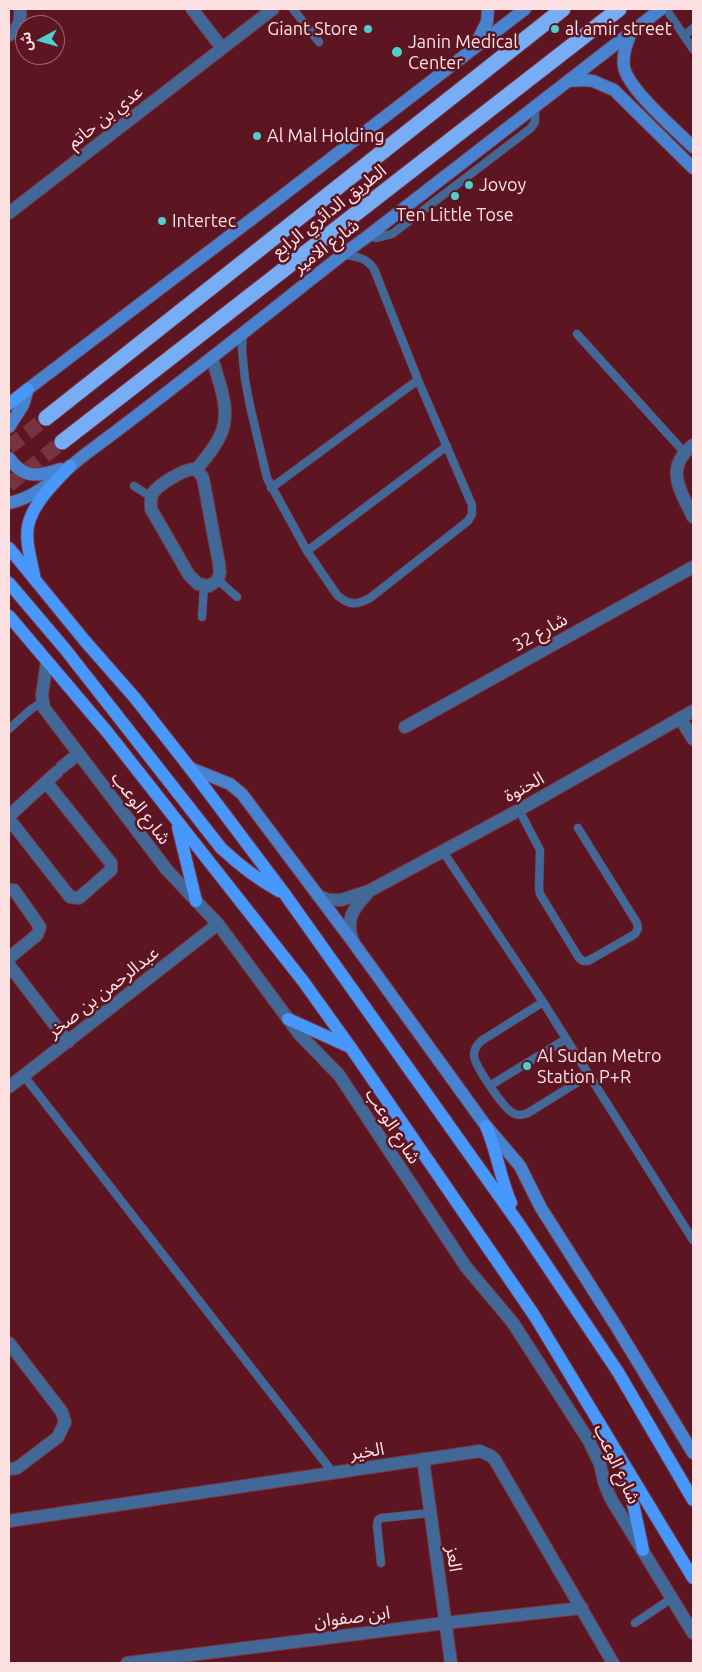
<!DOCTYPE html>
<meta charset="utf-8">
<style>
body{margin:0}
#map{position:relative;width:702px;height:1672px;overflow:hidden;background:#5d1521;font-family:Ubuntu,"Noto Sans Arabic",sans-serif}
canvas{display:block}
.frame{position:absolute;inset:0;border:10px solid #fde1e2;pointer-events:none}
.north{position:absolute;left:15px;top:15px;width:50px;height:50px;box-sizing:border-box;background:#5d1521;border:1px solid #9d676e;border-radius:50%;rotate:264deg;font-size:14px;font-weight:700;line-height:20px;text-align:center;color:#fde1e2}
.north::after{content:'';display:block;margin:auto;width:18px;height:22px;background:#52cdcd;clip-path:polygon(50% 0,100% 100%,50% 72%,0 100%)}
</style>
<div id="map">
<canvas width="702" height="1672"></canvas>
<div class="frame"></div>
<div class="north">ش</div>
</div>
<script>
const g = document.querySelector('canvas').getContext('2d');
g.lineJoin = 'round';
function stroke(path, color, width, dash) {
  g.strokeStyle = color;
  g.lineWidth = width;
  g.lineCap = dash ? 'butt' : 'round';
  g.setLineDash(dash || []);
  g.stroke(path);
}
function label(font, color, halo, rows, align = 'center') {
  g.font = font + ' Ubuntu,"Noto Sans Arabic",sans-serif';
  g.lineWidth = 5;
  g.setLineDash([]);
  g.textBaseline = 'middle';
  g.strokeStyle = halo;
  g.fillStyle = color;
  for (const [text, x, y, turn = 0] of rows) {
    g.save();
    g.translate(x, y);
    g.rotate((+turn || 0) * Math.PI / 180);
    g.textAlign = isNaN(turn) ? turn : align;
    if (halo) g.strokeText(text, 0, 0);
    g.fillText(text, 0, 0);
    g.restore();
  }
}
stroke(new Path2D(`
 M 9,447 L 46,418
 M 9,485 L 62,442`), '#75343e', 15, [15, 8]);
const lane = new Path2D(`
 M 293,9 L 319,42
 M 666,9 L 693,49
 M 684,36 L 693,28
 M 368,236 L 376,238 L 392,234 L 531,128 L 535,122 L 535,106
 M 243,333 L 242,350 L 245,379 L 250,406 L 267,478 L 307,551 L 337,595 C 349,606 357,605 370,598 L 468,521 L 472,514 L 472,505 L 418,380 L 374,269 C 366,257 355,256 342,255
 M 577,334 L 684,452
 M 134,486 L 151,497
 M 271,488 L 418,380
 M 307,551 L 447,446
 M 218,580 L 237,597
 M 202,617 L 204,586
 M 9,729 L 30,710 L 42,702
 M 519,810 L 540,850 L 539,888 L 540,894 L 579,958 L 583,961 L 588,961 L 635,934 L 638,929 L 637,923 L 578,828
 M 442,850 L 543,1002 L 693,1240
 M 543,1002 L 481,1041 C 477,1045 474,1049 474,1055 C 474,1065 504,1109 513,1113 C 518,1116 522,1115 528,1113 L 589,1075
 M 24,1076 L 334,1474
 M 491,1085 L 566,1039
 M 381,1563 L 377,1525 L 378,1520 L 381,1518 L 430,1513
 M 635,1623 L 672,1598`);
const street = new Path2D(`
 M 192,9 L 222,48
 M 9,35 C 19,28 21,21 20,9
 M 9,213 L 273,9
 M 693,445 C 664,468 680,490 693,517
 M 193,469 L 199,472 L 203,478 L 219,564 L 220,572 L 218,580 L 209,586 L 198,584 L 189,575 L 151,509 C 151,503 150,498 153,493 C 159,484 183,470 193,469 Z
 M 196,470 C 204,460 213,450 219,438 C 233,413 219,383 212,358
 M 47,661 L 42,695 L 44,708 L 167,870 L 218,924 L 300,1035 L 339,1075 L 466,1267 L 513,1323 L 589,1441 L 600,1464 L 604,1482 L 611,1499 L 693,1633
 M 680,718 L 693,739
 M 405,727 L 693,567
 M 62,767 L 78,754
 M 9,816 L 57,772
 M 9,819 L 70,897 L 79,898 L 111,870 L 111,863 L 46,782
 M 9,890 L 14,890 L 40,927 L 37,935 L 9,958
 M 318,896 L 329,900 L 341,900 L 369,891 L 519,810 L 693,711
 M 353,942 C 345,920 352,910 367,894
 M 9,965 L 68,1042
 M 9,1087 L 218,924
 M 9,1343 L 62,1412 L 65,1422 L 58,1437 L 17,1468 L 9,1469
 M 423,1459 L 451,1663
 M 9,1521 L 480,1451 L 491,1456 L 495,1460 L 613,1663
 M 127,1663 L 445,1623 L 582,1608`);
const secondary = new Path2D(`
 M 631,33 C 626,44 622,55 624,67 C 628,89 676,130 693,147
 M 476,44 L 487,22 L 488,9
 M 568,81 L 584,80 L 593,81 L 614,90 L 693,168
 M 9,427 L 23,405 L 28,389 L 269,206 L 525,9
 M 9,458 C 24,480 39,476 61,469
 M 9,503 C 40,497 65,469 91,450 C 176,387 258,321 342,255 L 368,236 L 661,9
 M 190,768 L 230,784 L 242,794 L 353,942 L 486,1126 L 520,1166 L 541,1208 L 616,1326 L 693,1453`);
const primary = new Path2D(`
 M 9,404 L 28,389
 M 9,548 L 85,641 L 135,698 L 190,768 L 284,893 L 519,1224 L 618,1372 L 693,1500
 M 35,580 C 32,563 25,543 28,526 C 33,502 55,483 70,466
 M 9,583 L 65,649 L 221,848 C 239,865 257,879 279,891
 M 9,616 L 108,733 L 303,981 L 351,1048 L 534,1315 L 693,1578
 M 178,827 L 196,901
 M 288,1019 L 350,1047
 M 486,1126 C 497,1151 500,1178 511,1203
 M 625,1475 L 634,1508 L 643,1550`);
const highway = new Path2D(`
 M 46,418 L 563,9
 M 62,442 L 619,9`);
stroke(lane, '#773640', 9);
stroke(street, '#773640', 14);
stroke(secondary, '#773640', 14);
stroke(primary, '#773640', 14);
stroke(highway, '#773640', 17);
stroke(lane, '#426898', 8);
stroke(street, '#426898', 12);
stroke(secondary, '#4783d0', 12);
stroke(primary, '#4898fc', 12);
stroke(highway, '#77adf4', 15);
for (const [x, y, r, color] of [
 [368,29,5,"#52cdcd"],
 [555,29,5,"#52cdcd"],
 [397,52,6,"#52cdcd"],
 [257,136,5,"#52cdcd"],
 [469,185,5,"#52cdcd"],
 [455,196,5,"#52cdcd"],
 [162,221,5,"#52cdcd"],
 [527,1066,5,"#52cdcd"]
]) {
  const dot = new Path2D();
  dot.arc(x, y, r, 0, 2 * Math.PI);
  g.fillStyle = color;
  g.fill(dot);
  stroke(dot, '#5d1521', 2);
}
label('18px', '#fde1e2', '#5d1521', [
 ["Giant Store",358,29,"right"],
 ["al amir street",565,29],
 ["Janin Medical",408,42],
 ["Center",408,63],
 ["Al Mal Holding",267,136],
 ["Jovoy",479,185],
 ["Ten Little Tose",455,215,"center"],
 ["Intertec",172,221],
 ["Al Sudan Metro",537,1056],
 ["Station P+R",537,1077]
], 'left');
label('18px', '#fde1e2', '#5d1521', [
 ["عدي بن حاتم",105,117,-38],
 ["الطريق الدائري الرابع",329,211,-38],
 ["شارع الامير",326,246,-37],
 ["شارع 32",540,632,-29],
 ["الحنوة",524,787,-29],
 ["شارع الوعب",141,808,53],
 ["عبدالرحمن بن صخر",103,992,-38],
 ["شارع الوعب",393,1126,57],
 ["الخير",367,1451,-9],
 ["شارع الوعب",617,1464,65],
 ["العز",454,1559,82],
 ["ابن صفوان",352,1617,-7]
]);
</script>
